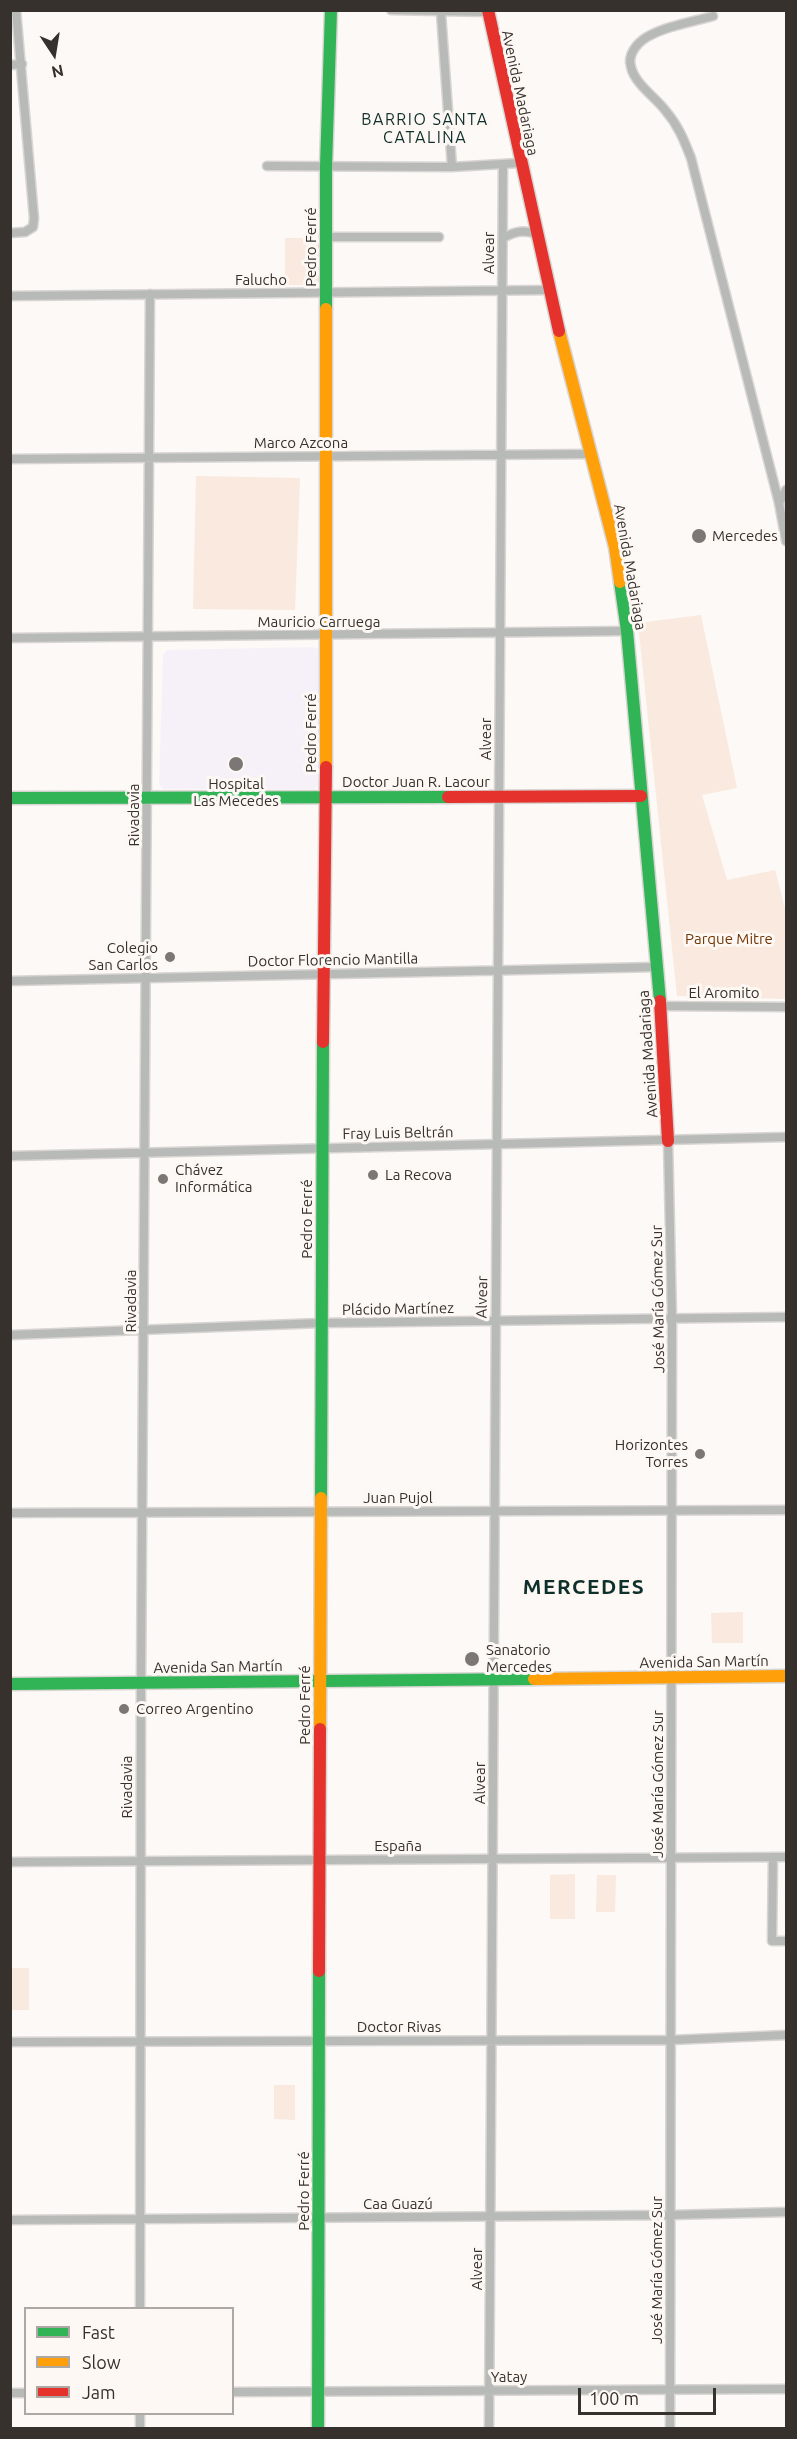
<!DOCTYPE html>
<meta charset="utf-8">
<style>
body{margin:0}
#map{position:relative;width:797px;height:2439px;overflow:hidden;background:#fcf9f6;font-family:Ubuntu,sans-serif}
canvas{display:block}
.frame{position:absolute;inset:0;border:12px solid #37312e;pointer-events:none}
.legend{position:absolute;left:24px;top:2307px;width:210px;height:108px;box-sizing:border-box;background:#fef8f4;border:2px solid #aea8a5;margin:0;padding:8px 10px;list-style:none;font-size:18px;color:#37312e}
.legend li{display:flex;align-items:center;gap:12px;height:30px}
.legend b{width:30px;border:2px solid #aea8a5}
.north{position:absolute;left:24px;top:24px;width:60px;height:60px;-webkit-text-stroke:4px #fef8f4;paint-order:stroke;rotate:168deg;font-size:16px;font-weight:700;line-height:24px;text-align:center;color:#37312e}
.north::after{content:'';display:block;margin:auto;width:21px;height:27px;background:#37312e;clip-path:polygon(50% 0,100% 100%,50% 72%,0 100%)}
.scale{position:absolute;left:578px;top:2388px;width:138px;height:27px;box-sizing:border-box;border:3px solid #37312e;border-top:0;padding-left:8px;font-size:18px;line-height:21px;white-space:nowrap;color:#37312e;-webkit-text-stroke:4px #fef8f4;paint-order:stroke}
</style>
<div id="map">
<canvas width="797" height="2439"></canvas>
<div class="frame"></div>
<ul class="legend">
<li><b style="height:8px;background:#30b455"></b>Fast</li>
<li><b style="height:8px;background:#ff9f0a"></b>Slow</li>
<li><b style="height:8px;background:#e5322d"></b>Jam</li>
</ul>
<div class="north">N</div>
<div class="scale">100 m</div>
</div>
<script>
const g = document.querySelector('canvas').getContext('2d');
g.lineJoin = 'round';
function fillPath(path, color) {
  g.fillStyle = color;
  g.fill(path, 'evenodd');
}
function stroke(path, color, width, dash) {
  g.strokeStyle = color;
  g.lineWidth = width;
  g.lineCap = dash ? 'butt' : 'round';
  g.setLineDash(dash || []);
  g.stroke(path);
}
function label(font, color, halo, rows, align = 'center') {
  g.font = font + ' Ubuntu,sans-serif';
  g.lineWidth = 6;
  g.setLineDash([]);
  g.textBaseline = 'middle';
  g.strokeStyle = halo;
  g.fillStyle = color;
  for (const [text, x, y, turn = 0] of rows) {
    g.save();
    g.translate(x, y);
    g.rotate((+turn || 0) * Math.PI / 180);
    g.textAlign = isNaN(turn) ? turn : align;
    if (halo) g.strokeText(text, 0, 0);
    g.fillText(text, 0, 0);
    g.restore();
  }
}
fillPath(new Path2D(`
 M 312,647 L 321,650 L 320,785 L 313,789 L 163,789 L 159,783 L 163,655 L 167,650 Z`), '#f6f1f9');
fillPath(new Path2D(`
 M 285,238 L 322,238 L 322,285 L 285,285 Z
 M 196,476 L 300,478 L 295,610 L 193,609 Z
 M 701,615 L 737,788 L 702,795 L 727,880 L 775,870 L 786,912 L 786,999 L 677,996 L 638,623 Z
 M 743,1612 L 743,1643 L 712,1643 L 711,1613 Z
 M 575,1874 L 575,1919 L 550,1919 L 550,1875 Z
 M 597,1875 L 616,1875 L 615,1912 L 596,1912 Z
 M 11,1968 L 29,1968 L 29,2010 L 11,2010 Z
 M 274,2085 L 295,2085 L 295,2120 L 274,2119 Z`), '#fae9de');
const street = new Path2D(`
 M 391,10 L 488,12
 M 441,13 L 452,167
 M 713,16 C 692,22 666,26 647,37 C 637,43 627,55 631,67 C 635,84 655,97 665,110 C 678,125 684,140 691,158 L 779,503 L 786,541
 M 10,65 L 22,64
 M 267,166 L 452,167 L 519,163
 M 10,233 L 25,232 L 33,227 L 34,218 L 16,10
 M 326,237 L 439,237
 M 503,238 C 514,232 523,229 536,234
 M 10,296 L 549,290
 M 10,459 L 592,454
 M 779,503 L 786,490
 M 10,638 L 627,631
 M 10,981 L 657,967
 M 660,1006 L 786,1007
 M 668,1141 L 672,1318 L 670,2428
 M 10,1156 L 786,1137
 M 10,1335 L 321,1323 L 786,1317
 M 10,1513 L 786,1510
 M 773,1857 L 772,1941 L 786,1941
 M 10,1862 L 786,1857
 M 10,2042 L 671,2040 L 786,2035
 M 10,2220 L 671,2215 L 786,2212
 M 140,2308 L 141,1683 L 150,294
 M 232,2392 L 786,2389
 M 10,2393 L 26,2393
 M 140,2428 L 140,2414
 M 489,2428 L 503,165`);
const fast = new Path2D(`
 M 326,309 L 326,167 L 331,10
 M 620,582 L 627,631 L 660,1001
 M 10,798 L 448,797
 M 321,1498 L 323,1042
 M 10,1684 L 534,1679
 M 318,2428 L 319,1971`);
const slow = new Path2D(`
 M 559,331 L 615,547 L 620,582
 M 326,767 L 326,309
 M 534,1679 L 786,1676
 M 320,1729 L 321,1498`);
const jam = new Path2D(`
 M 488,10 L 559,331
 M 448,797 L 641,796
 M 660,1001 L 668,1141
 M 323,1042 L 326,767
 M 319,1971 L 320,1729`);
stroke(street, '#d8d5d3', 11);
stroke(fast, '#d8d5d3', 15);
stroke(slow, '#d8d5d3', 15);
stroke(jam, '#d8d5d3', 15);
stroke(street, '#b8bab8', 8);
stroke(fast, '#30b455', 12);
stroke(slow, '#ff9f0a', 12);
stroke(jam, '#e5322d', 12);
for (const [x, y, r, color] of [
 [699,536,8,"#7c7774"],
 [236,764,8,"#7c7774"],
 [170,957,6,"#7c7774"],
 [373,1175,6,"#7c7774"],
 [163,1179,6,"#7c7774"],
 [700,1454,6,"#7c7774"],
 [472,1659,8,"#7c7774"],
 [124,1709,6,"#7c7774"]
]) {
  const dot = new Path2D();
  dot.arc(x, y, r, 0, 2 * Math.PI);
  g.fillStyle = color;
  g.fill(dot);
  stroke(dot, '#fef8f4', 2);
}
label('15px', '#37312e', '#fef8f4', [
 ["Avenida Madariaga",520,93,78],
 ["Pedro Ferré",311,247,-90],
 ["Alvear",489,253,-90],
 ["Falucho",261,280],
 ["Marco Azcona",301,443],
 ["Avenida Madariaga",630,567,80],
 ["Mauricio Carruega",319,622],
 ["Pedro Ferré",311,733,-90],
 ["Alvear",486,739,-90],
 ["Doctor Juan R. Lacour",416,782],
 ["Rivadavia",134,815,-90],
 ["Doctor Florencio Mantilla",333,960,-1],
 ["El Aromito",724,993],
 ["Avenida Madariaga",648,1054,-94],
 ["Fray Luis Beltrán",398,1133,-1],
 ["Pedro Ferré",307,1219,-90],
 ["Alvear",482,1297,-89],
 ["José María Gómez Sur",658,1299,-91],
 ["Rivadavia",131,1301,-90],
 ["Plácido Martínez",398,1309,-1],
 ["Juan Pujol",398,1498],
 ["Avenida San Martín",704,1662,-1],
 ["Avenida San Martín",218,1667,-1],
 ["Pedro Ferré",305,1705,-90],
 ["Alvear",480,1783,-90],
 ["José María Gómez Sur",658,1784,-90],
 ["Rivadavia",127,1787,-90],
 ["España",398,1846],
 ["Doctor Rivas",399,2027],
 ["Pedro Ferré",304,2191,-90],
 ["Caa Guazú",398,2204],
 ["Alvear",477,2269,-90],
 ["José María Gómez Sur",657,2270,-90],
 ["Yatay",509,2377]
]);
label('15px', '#37312e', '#fef8f4', [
 ["Mercedes",712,536],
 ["Hospital",236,784,"center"],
 ["Las Mecedes",236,801,"center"],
 ["Colegio",158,948,"right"],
 ["San Carlos",158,965,"right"],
 ["Chávez",175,1170],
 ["Informática",175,1187],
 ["La Recova",385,1175],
 ["Horizontes",688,1445,"right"],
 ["Torres",688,1462,"right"],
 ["Sanatorio",486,1650],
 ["Mercedes",486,1667],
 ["Correo Argentino",136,1709]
], 'left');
label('15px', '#723605', '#fef8f4', [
 ["Parque Mitre",729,939]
]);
g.letterSpacing = '1.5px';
label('16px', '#0e302c', '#fef8f4', [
 ["BARRIO SANTA",425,120],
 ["CATALINA",425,138]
]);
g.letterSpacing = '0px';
g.letterSpacing = '1.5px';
label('bold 21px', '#0e302c', '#fef8f4', [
 ["MERCEDES",584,1587]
]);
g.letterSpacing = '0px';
</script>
